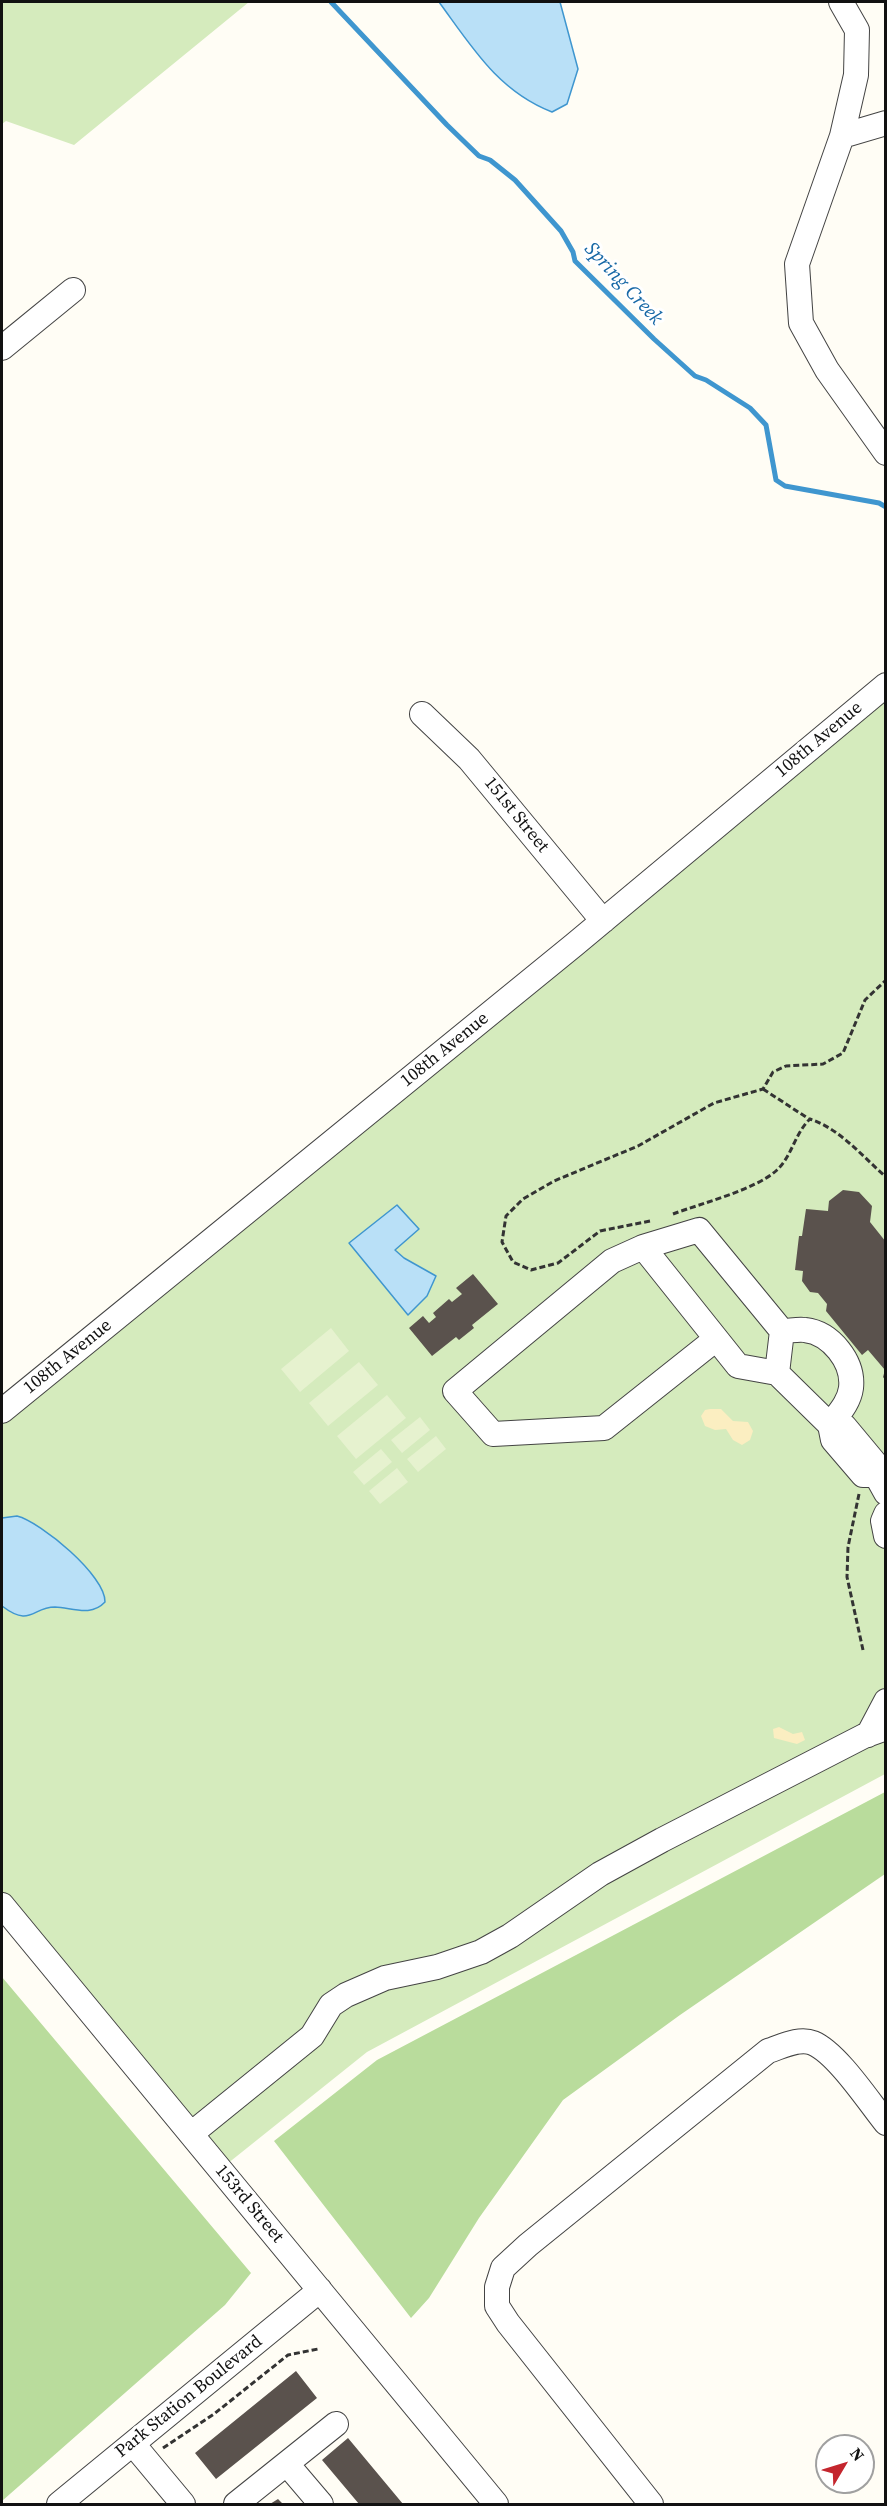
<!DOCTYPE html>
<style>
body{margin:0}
#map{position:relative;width:887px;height:2506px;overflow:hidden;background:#fffdf5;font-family:"Source Serif 4",serif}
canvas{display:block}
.frame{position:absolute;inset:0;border:3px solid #111;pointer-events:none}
.north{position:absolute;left:815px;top:2434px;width:60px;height:60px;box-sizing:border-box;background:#fff;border:2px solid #a0a0a0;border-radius:50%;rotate:52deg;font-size:16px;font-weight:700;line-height:24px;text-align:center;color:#111}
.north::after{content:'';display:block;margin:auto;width:21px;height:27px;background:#c4262e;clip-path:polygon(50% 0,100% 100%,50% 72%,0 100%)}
</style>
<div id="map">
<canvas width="887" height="2506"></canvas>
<div class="frame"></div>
<div class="north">N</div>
</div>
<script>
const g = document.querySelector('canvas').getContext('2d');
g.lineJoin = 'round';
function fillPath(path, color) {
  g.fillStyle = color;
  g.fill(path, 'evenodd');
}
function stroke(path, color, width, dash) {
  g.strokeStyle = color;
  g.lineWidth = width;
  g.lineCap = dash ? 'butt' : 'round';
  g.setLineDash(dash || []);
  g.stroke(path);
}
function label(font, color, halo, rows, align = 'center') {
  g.font = font + ' "Source Serif 4",serif';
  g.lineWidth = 6;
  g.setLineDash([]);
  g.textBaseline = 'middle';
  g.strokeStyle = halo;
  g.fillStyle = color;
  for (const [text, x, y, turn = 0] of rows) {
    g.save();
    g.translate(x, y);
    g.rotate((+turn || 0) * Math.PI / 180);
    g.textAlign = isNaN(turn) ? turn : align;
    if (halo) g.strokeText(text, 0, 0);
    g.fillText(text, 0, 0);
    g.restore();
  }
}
fillPath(new Path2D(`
 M 2,2 L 249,2 L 74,145 L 6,121 L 2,124 Z
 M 885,701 L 885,1774 L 367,2052 L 227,2164 L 2,1891 L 2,1423 Z`), '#d5ebbd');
fillPath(new Path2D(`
 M 885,1792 L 885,1874 L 680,2015 L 563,2100 L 479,2218 L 429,2298 L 411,2318 L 274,2141 L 377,2060 Z
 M 2,1977 L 251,2273 L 225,2305 L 2,2501 Z`), '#b9dc9c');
fillPath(new Path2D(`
 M 710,1409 L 721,1409 L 733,1421 L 748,1422 L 753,1431 L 750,1440 L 742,1445 L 733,1440 L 726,1429 L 715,1430 L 705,1426 L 701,1416 L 705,1410 Z
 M 779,1727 L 793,1734 L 802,1732 L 805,1740 L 797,1744 L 774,1738 L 773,1729 Z`), '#fbeec1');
fillPath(new Path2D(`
 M 331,1328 L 349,1351 L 300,1392 L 281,1369 Z
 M 359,1362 L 378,1385 L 328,1426 L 309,1403 Z
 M 387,1395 L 406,1418 L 356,1459 L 337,1436 Z
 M 420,1417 L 430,1430 L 402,1453 L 391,1440 Z
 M 436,1436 L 446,1449 L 418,1472 L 407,1459 Z
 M 381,1449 L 392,1462 L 364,1485 L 353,1472 Z
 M 397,1468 L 408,1482 L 380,1504 L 369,1491 Z`), '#e6f2cf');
const water = new Path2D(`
 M 439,2 L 560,2 L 578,69 L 567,104 L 552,112 C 498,91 472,47 439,2 Z
 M 397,1205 L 419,1229 L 395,1250 L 404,1258 L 436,1276 L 427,1296 L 408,1315 L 349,1243 Z
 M 17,1516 C 41,1522 106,1576 105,1602 C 91,1617 73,1608 55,1607 C 32,1607 31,1628 2,1606 L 2,1518 Z`);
fillPath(water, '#b9e0f7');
stroke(water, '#3f96cf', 1.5);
stroke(new Path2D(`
 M 331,2 L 447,125 L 479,156 L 490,160 L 515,180 L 561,231 L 573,252 L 575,261 L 654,339 L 695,376 L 706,380 L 750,408 L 766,425 L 776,480 L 785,486 L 879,503 L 886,507`), '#3f96cf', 5);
fillPath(new Path2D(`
 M 843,1190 L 859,1192 L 872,1206 L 870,1222 L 886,1242 L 886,1381 L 883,1377 L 885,1370 L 868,1350 L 862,1355 L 826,1311 L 827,1304 L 818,1293 L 810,1292 L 802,1281 L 803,1271 L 795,1270 L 799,1236 L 802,1236 L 806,1209 L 828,1211 L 829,1201 Z
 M 473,1274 L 498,1304 L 472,1325 L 474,1328 L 459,1340 L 456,1337 L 432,1356 L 409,1328 L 423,1316 L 429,1323 L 436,1317 L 433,1313 L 449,1299 L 452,1302 L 462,1294 L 456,1288 Z
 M 296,2371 L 317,2398 L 216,2479 L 195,2453 Z
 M 348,2438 L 403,2504 L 359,2504 L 322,2460 Z
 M 278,2499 L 283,2504 L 270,2504 Z`), '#5a524d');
const minor = new Path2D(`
 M 841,2 L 857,30 L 856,75 L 842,136 L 797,264 L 801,323 L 827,370 L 886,453
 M 842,136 L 886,123
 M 2,348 L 73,290
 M 422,714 L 469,759 L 603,921
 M 643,1247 L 699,1230 L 782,1331 L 777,1373
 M 782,1331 C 789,1331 798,1329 805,1330 C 831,1333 854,1362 851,1388 C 849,1403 838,1414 830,1425
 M 716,1339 L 604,1428 L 493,1434 L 455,1391 L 612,1261 L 643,1247 L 738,1366 L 777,1373 L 830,1425 L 833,1440 L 863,1475 L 876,1475
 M 2,1411 L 574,945 L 886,685
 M 830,1425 L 845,1427 L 875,1463 L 876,1475 L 886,1493
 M 886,1514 L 883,1521 L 886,1536
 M 868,1735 L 886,1701
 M 2,1905 L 496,2504
 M 191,2134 L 312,2036 L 331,2005 L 346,1995 L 385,1978 L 437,1967 L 481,1952 L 510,1936 L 600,1874 L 662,1840 L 864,1736 L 886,1728
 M 133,2444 L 183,2504
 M 287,2464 L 321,2504
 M 59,2504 L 320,2290
 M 236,2504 L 336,2424
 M 651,2504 L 508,2323 L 497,2306 L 497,2287 L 503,2268 L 528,2245 L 768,2051 C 781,2047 799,2037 813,2043 C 837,2053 869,2102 886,2123`);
stroke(minor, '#444', 26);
stroke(new Path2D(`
 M 763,1089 L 809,1119
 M 673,1214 C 702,1203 755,1190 777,1170 C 792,1156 795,1133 810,1119 C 840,1129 862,1156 886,1177
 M 650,1221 L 600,1231 L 558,1263 L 531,1270 L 513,1262 L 502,1242 L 506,1216 L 523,1199 L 554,1181 L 638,1146 L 714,1103 L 763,1089 L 773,1072 L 786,1066 L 823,1064 L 843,1053 L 865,1000 L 886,980
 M 859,1494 L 848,1547 L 847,1577 L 863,1650
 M 163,2448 L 214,2414 L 288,2355 L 318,2349`), '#333', 3, [6, 3]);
stroke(minor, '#fff', 24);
label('18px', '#111', '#fff', [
 ["108th Avenue",819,740,-40],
 ["151st Street",516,815,51],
 ["108th Avenue",445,1050,-39],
 ["108th Avenue",68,1357,-39],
 ["153rd Street",249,2204,50],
 ["Park Station Boulevard",189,2397,-39]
]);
label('italic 20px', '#1768a6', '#fff', [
 ["Spring Creek",623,284,47]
]);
</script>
